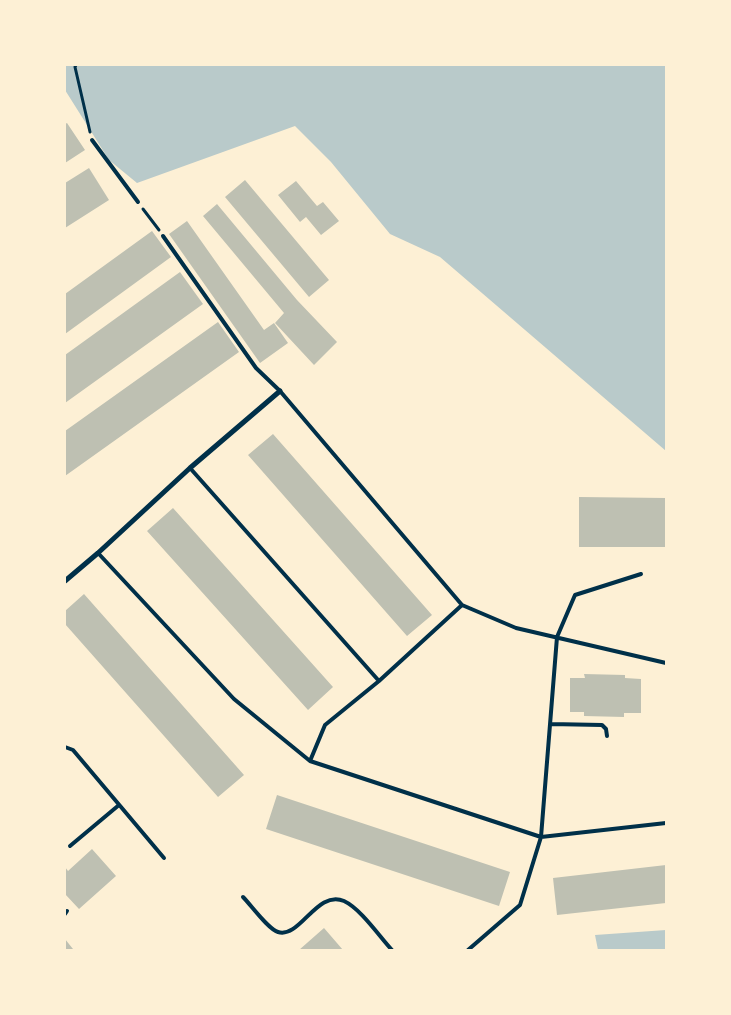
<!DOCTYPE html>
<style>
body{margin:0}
#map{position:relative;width:731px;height:1015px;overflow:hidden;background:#fdf0d5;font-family:"Roboto Condensed",sans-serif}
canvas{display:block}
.frame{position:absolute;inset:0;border:66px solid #fdf0d5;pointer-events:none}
</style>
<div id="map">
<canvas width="731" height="1015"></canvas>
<div class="frame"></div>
</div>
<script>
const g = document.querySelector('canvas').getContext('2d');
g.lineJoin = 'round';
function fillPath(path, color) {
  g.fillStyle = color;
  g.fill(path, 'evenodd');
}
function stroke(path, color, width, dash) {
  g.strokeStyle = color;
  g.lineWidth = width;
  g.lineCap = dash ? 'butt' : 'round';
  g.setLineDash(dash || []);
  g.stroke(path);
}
fillPath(new Path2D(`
 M 65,65 L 666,65 L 666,451 L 440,257 L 390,234 L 331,162 L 295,126 L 137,183 L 109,160 L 65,90 Z
 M 666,930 L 666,950 L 598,950 L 595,935 Z`), '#b9caca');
fillPath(new Path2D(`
 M 67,123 L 85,150 L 65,163 L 65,124 Z
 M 89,168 L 109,200 L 65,228 L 65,183 Z
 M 245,180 L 329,280 L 309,297 L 225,197 Z
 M 296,181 L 317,206 L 323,202 L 339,221 L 321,235 L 306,217 L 300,222 L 278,195 Z
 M 217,204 L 297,300 L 337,342 L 314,365 L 275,323 L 284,313 L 203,216 Z
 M 187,221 L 264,330 L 274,323 L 288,343 L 260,363 L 169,234 Z
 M 152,231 L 171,257 L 65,334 L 65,294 Z
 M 180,272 L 203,304 L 65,403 L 65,355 Z
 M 218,322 L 239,352 L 65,476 L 65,431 Z
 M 273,434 L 432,615 L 407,636 L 248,455 Z
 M 579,497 L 666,498 L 666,547 L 579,547 Z
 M 173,508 L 333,687 L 308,710 L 147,531 Z
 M 84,594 L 244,775 L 218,797 L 65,624 L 65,611 Z
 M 584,674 L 625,675 L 625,678 L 641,679 L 641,713 L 624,713 L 624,717 L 584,716 L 584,712 L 570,712 L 570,678 L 585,678 Z
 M 277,795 L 510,872 L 499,906 L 266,829 Z
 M 92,849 L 116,876 L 79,909 L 65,894 L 65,867 L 68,871 Z
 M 666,865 L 666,903 L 557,915 L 553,878 Z
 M 324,928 L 343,950 L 299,950 Z
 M 65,939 L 73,949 L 72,950 L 65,950 Z`), '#bec0b2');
stroke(new Path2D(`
 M 76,65 L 75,67 L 90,132
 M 143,209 L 159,230`), '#003049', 3);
stroke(new Path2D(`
 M 92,140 L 138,202
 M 163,236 L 256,368 L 280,391 L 462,605 L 516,628 L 666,663
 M 190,468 L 379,681
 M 98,553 L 234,699 L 310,761 L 541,837 L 666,823
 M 550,724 L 602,725 L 606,729 L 607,736
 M 65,747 L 73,750 L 164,858
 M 310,761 L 325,725 L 379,681 L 462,605
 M 70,846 L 119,805
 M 243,897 C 251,905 268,929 278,932 C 300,939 317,889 344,901 C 361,909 379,936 392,950
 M 65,914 L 67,911
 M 468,950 L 520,905 L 541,837 L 557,637 L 575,595 L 641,574`), '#003049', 4);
stroke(new Path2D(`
 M 65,581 L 98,553 L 190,468 L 280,391`), '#003049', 5);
</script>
